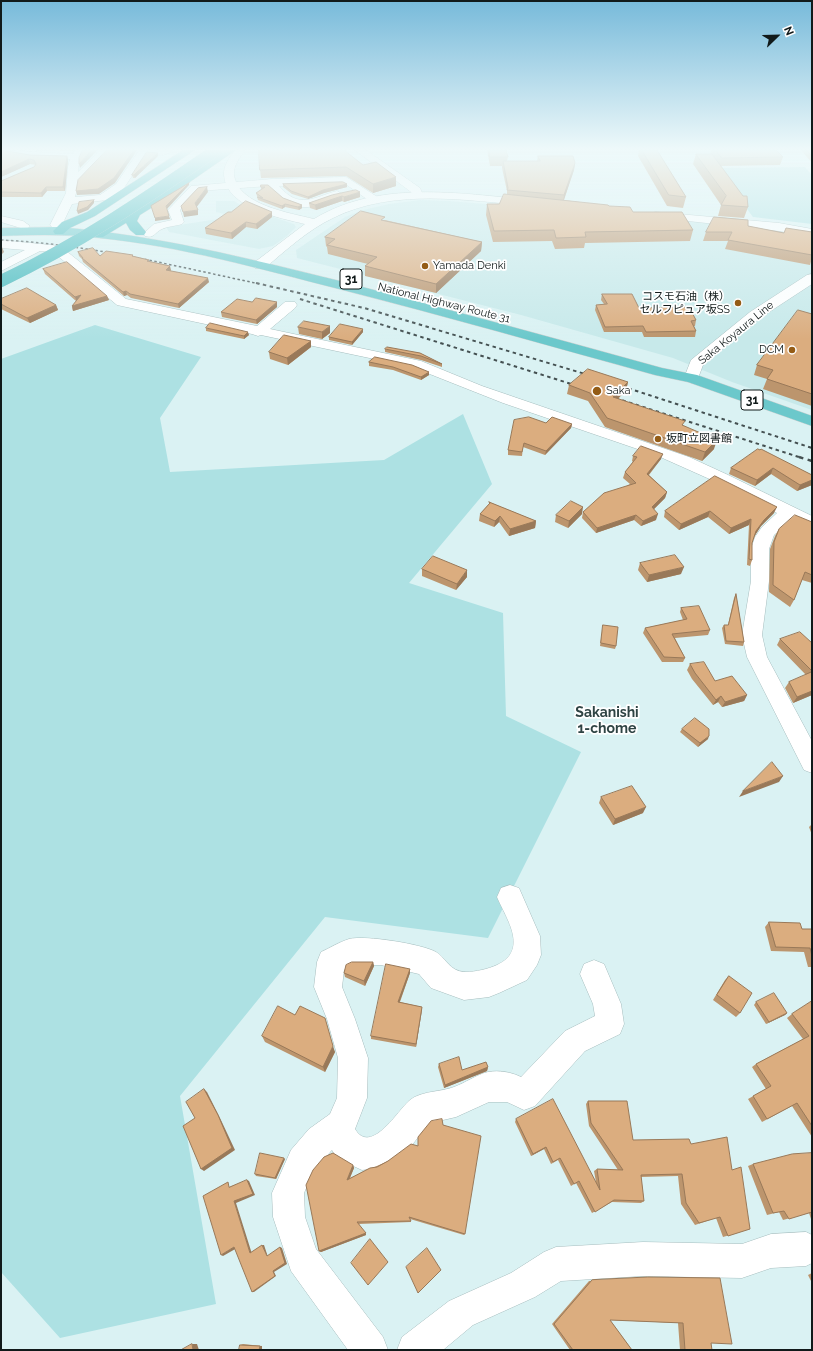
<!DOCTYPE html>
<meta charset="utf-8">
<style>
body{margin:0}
#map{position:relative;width:813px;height:1351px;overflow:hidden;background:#daf2f3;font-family:Raleway,sans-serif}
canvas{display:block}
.frame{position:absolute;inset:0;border:2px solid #111a1a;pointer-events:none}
.north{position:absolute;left:757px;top:16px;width:40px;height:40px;-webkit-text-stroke:3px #fff;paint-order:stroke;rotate:67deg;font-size:11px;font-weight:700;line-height:16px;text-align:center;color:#111a1a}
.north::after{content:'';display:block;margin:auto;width:14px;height:18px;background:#111a1a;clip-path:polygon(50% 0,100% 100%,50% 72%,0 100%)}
</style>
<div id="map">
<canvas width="813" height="1351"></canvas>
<div class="frame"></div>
<div class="north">N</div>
</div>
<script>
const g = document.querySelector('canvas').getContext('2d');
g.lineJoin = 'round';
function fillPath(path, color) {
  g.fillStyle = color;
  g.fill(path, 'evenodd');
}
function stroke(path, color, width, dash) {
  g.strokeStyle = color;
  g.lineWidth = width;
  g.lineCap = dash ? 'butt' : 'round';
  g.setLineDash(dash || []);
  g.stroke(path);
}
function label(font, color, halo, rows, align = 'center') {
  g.font = font + ' Raleway,"Noto Sans JP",sans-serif';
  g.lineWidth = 3.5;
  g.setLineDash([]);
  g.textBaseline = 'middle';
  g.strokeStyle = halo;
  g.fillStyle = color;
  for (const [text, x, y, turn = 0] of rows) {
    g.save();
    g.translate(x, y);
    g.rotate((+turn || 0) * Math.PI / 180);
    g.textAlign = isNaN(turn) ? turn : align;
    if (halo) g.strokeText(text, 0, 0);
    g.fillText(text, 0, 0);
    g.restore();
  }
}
fillPath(new Path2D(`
 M 420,200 L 449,201 L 781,228 L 812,233 L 812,410 L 732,382 L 673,358 L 521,315 L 297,258 L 296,250 L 345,217 L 363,210 L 389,204 Z
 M 216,201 L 234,201 L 244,207 L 294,224 L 296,227 L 287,236 L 273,246 L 259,249 L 169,232 L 166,227 L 218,219 L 224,214 L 216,212 Z`), '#c7e9ea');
fillPath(new Path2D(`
 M 805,167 L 812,175 L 812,224 L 753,217 L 716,168 Z
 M 95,325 L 201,357 L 160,418 L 170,472 L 384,460 L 463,414 L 492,484 L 409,583 L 503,613 L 506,716 L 581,752 L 488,938 L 325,917 L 180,1096 L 216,1304 L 60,1338 L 1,1272 L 1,359 Z`), '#ade1e3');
const minor = new Path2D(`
 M 1,150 L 73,154 L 75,150 L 85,150 L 79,162 L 78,172 L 100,150 L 110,150 L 78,184 L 75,197 L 100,195 L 116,184 L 138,152 L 136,150 L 172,150 C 166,158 155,154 147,153 L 124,188 L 107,200 L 72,204 L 62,225 L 60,227 L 52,227 L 50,225 L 66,193 L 68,167 L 70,159 L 31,158 L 1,153 Z
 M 355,150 L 366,150 L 420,188 L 423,195 L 422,197 L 414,197 L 411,192 Z
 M 346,177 L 379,198 L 380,200 L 379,202 L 371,202 L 344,183 L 279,186 C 299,210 314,197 337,191 L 342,194 L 341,196 C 330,200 319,207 307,207 C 292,208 277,198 269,186 L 198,191 L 180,210 L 184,222 L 182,224 C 176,226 168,226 162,229 C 155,232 154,239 145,236 L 143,234 L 154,224 L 172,220 L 168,210 L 191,186 L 272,179 Z
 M 1,216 L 23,221 L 30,226 L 28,228 L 24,229 L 1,222 Z
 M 1,240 L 60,246 L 126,299 L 257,326 L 285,302 L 295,302 L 297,305 L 295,308 L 270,329 L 421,361 L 482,386 L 689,457 L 726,474 L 812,516 L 812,529 L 791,520 L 774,535 L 769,549 L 769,581 L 762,635 L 767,657 L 812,741 L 812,773 L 804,770 L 747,657 L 742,635 L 751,581 L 751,549 L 755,537 L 762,527 L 777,513 L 714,481 L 658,456 L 503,403 L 412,367 L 261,335 L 258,336 L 252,334 L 117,305 L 53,252 L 40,251 L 1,271 L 1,262 L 25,250 L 1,248 Z
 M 510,885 L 519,888 L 540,936 L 541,955 L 537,965 L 527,980 L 499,993 L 489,997 L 464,1000 L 431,988 L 419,974 L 381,965 L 352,965 L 344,970 L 342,987 L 355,1019 L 368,1058 L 367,1098 L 355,1129 C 371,1156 398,1110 410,1100 C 421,1091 441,1092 454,1087 C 465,1083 476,1075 488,1072 C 499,1070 511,1072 521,1077 L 565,1031 L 595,1016 L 593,1004 L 580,974 L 584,964 L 594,960 L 604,964 L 621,1004 L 624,1024 L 620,1034 L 585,1051 L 535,1106 L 524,1110 L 507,1102 L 489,1102 L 456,1117 L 430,1123 L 411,1146 L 388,1163 L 377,1168 L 362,1170 L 351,1165 L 335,1155 L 332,1150 L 331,1151 L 313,1172 L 304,1193 L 305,1217 L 316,1249 L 383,1337 L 388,1350 L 348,1350 L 291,1271 L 273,1217 L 272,1193 L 291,1150 L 309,1129 L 330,1114 L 337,1098 L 338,1058 L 327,1019 L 314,987 L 317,962 L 321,952 C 330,948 339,942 349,939 C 365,935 422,944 436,952 C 447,959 449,971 465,972 C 476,972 488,969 497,965 C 529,950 507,920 497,897 L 501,888 Z
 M 806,1232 L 812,1235 L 812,1263 L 806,1266 L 771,1268 L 742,1278 L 643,1276 L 561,1281 L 535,1297 L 473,1325 L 443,1350 L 397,1350 L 402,1337 L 449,1301 L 511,1273 L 544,1252 L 556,1247 L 643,1242 L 742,1244 L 771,1234 Z`);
const tertiary = new Path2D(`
 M 235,150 L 245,150 C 240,157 233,166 234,175 C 238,205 290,213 314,219 C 378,180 459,193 530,200 L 534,201 L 536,203 L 534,205 L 530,206 C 466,200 393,188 333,218 C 308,230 286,250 265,268 L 255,268 L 254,265 L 255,262 L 305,224 C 280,218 226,208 224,175 C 223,166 230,157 235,150 Z
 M 656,212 L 779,223 L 812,229 L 812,237 L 779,231 L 652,217 L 650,215 L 652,213 Z`);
const secondary = new Path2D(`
 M 812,274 L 812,284 L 760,318 L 703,365 L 697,381 L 692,383 L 687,381 L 684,378 L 691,360 L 750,312 L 807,275 Z`);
const trunk = new Path2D(`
 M 59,227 C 155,235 247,258 340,281 C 447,309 554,338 662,368 L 697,375 L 812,416 L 812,426 L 688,382 L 655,375 C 550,346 445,316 339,289 C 260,269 180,246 99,238 C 66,234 34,235 1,236 L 1,228 Z`);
const motorway = new Path2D(`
 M 183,150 L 195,150 L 95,216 L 70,228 L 63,234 L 55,234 L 53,231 L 62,222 L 87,212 Z
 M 224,150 L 236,150 L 164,200 L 140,215 L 137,221 L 146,232 L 144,235 L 136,235 L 130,230 L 126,223 L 103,237 L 95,237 L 93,234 L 95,231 L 156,196 Z`);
stroke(minor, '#a6bdbe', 1);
stroke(tertiary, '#a6bdbe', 1);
stroke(secondary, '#a6bdbe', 1);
stroke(trunk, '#cfd1d1', 1);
stroke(motorway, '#cfd1d1', 1);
fillPath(minor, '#fff');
fillPath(tertiary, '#fff');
fillPath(secondary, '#fff');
fillPath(trunk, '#6bc8cb');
fillPath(motorway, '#46babe');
stroke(new Path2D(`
 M 1,240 C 89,244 174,266 260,284`), '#445051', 1.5, [2.5, 2.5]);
stroke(new Path2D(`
 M 256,283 L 364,308 L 592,376
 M 300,299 L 581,387
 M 615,384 L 812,448
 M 609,396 L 802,458`), '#445051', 2, [3.5, 3.5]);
stroke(new Path2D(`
 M 799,457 L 812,461`), '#445051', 2.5, [4.5, 4.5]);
const motorwayBridge = new Path2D(`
 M 1,281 C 77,245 147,198 216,150`);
stroke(motorwayBridge, '#cfd1d1', 12, []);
stroke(motorwayBridge, '#46babe', 12);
fillPath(new Path2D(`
 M 1,150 L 30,155 L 67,156 L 68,160 L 65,191 L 47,191 L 42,197 L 1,197 L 1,181 L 34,167 L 36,165 L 30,164 L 1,177 Z
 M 29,150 L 74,150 L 72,151 Z
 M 347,150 L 346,152 L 363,165 L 396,186 L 373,193 L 346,176 L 261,178 L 260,170 Z
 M 487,150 L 506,150 L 508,157 L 507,161 L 537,161 L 538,156 L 575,163 L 574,170 L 564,200 L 609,206 L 633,212 L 693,230 L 690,241 L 585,243 L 584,248 L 555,249 L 552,241 L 493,242 L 486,215 L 487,204 L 499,204 L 507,195 L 507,191 L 502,168 L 502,166 L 490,166 Z
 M 639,150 L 657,150 L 686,197 L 683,208 L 667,206 L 638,156 Z
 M 711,150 L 776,150 L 783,157 L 780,165 L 721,166 L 748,207 L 744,218 L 718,216 L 721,205 L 693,164 L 696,154 L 711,154 L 710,153 Z
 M 801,150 L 812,150 L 812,163 Z
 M 158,156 L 138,175 L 135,178 L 133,178 L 132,175 Z
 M 283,184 L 347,184 L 347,187 L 324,193 L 308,199 L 292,194 L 283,187 Z
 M 261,185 L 283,198 L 302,205 L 302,208 L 299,210 L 285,207 L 282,209 L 258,200 L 257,197 L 258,197 L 257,196 L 256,193 L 261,190 Z
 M 332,195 L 360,197 L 344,202 L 342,201 L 316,210 L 310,208 L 309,203 Z
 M 272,217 L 257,229 L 246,227 L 232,239 L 206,234 L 205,228 Z
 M 385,220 L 482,242 L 481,251 L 436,293 L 365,276 L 365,266 L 368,264 L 328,254 L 327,247 L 326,246 L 325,237 Z
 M 748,226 L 784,233 L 812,232 L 812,258 L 810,265 L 725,249 L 728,241 L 703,241 L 706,232 Z
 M 78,252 L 100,256 L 133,255 L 133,256 L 149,262 L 171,270 L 171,271 L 209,282 L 179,308 L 131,298 L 127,295 L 124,296 L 83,262 L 82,259 L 79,256 Z
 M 43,269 L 107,296 L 109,300 L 73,311 L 72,306 L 76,301 L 45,274 Z
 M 602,294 L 639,308 L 696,320 L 695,326 L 694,326 L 696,331 L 695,337 L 644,337 L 642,332 L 604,332 L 595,310 L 596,305 L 604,304 L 601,300 Z
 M 1,299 L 56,305 L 58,310 L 30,323 L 1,309 Z
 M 277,307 L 257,324 L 222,317 L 221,312 Z
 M 812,314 L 812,406 L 763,389 L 767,379 L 754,375 L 757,365 Z
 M 298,327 L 330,333 L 322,339 L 299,334 Z
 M 206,328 L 249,335 L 244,339 L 206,331 Z
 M 363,329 L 363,332 L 352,345 L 329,340 L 329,337 Z
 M 311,341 L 311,347 L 288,365 L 270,359 L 269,352 Z
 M 385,349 L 420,353 L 442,364 L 442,367 L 421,360 L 385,352 Z
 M 375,357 L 429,375 L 421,380 L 393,370 L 369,366 L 369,362 Z
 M 628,382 L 626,390 L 618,399 L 684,426 L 714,449 L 702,461 L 605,427 L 588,401 L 567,394 L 569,385 Z
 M 546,423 L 572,424 L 571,428 L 545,455 L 523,447 L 522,456 L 508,455 L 508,450 Z
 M 758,449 L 812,475 L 812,485 L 797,491 L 771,474 L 755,486 L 729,474 L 731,468 Z
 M 633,456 L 661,459 L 649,475 L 667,492 L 665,498 L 654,509 L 656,520 L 641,526 L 634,520 L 596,533 L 582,518 L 583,512 L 630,484 L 623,478 L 625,472 L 633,462 L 632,461 Z
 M 715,476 L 774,513 L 761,526 L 755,535 L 752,543 L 752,560 L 750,566 L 747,565 L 749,525 L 729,534 L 708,517 L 679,530 L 664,517 L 665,511 Z
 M 489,502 L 536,521 L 535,528 L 509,536 L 499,522 L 494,527 L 479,521 L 480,514 L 489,504 Z
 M 582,514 L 568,528 L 555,522 L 556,515 Z
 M 812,522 L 812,583 L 802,580 L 794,600 L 790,607 L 769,592 L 770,549 L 775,536 L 779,529 Z
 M 640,563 L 681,574 L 647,582 L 638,570 Z
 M 422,569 L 467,577 L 456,590 L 422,576 Z
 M 736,594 L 744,642 L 743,646 L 725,644 L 722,628 L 724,625 L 728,625 L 734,598 Z
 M 681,608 L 710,630 L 708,635 L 675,638 L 685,658 L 683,662 L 662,662 L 643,633 L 645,628 L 683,620 L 680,612 Z
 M 603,625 L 616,646 L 615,649 L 600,646 Z
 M 780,639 L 812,643 L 812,695 L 793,703 L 785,688 L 789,682 L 806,675 L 777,645 Z
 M 690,664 L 715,681 L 747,695 L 744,701 L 722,707 L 718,702 L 713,705 L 692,679 L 687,670 Z
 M 682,729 L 708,739 L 698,747 L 680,732 Z
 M 601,797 L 643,813 L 613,825 L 599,803 Z
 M 812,824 L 812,835 L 809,827 Z
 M 769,922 L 802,929 L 812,929 L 812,967 L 808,967 L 804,952 L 771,951 L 765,927 Z
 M 373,962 L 374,966 L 365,986 L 345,977 L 344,973 Z
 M 410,969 L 410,973 L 400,1002 L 422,1007 L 416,1047 L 371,1039 L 371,1036 Z
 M 729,976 L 740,1013 L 736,1017 L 713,1000 L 725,980 Z
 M 812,1001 L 812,1137 L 792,1106 L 762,1122 L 748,1099 L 766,1089 L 752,1067 L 756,1064 L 803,1039 L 787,1018 L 792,1014 Z
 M 756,1002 L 787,1013 L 785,1015 L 766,1024 L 754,1005 Z
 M 295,1015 L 335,1052 L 325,1072 L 265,1042 L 262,1036 Z
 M 439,1064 L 462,1070 L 488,1067 L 487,1071 L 444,1088 L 438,1067 Z
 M 588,1101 L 633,1140 L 691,1144 L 732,1170 L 750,1229 L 723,1237 L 716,1218 L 695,1225 L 681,1204 L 678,1176 L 641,1177 L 644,1201 L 641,1203 L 612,1202 L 592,1213 L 576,1183 L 571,1186 L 558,1160 L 551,1164 L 544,1149 L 531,1156 L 515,1122 L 516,1119 L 596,1182 L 594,1171 L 597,1169 L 618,1170 L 589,1126 L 586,1104 Z
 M 443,1125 L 465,1234 L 464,1235 L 410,1219 L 411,1221 L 411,1222 L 359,1224 L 366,1235 L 321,1252 L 319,1251 L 353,1165 L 354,1168 L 350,1178 L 388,1161 L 418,1146 L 418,1137 Z
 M 812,1153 L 812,1222 L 809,1213 L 783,1220 L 779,1212 L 767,1215 L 748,1166 L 753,1164 Z
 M 285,1159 L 276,1179 L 256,1176 L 255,1174 Z
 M 812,1273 L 812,1283 L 808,1275 Z
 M 648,1277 L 711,1343 L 712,1350 L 680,1350 L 678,1323 L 610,1320 L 632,1350 L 570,1350 L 552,1324 L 589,1281 Z
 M 243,1344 L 262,1346 L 262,1350 L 240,1345 Z`), '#bc956d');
fillPath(new Path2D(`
 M 92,150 L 98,150 L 80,168 L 79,164 Z
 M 134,150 L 136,150 L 136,152 L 115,183 L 99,194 L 77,195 L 76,191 Z
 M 158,153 L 158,156 L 138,175 L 135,178 L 134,175 L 137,172 Z
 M 67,156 L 68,160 L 65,191 L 63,187 Z
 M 29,159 L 30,164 L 1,177 L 1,172 Z
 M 575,163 L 574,170 L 563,202 L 564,195 Z
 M 396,177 L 396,186 L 373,193 L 373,184 Z
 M 189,183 L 189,185 L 167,209 L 166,206 Z
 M 347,184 L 347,187 L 324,193 L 308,199 L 308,197 L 323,190 Z
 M 46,187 L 47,191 L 42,197 L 41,193 Z
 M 207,187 L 208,192 L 196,208 L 195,203 Z
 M 360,192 L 360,197 L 344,202 L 344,197 Z
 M 342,196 L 342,201 L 316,210 L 315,205 Z
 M 94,200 L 94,203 L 88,210 L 78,214 L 77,211 Z
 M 285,204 L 285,207 L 282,209 L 282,206 Z
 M 302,205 L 302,208 L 299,210 L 298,207 Z
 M 198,210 L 198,215 L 184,217 L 183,212 Z
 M 272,212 L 272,217 L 257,229 L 256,224 Z
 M 169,216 L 170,219 L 155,221 L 155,218 Z
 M 246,222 L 246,227 L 232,239 L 231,233 Z
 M 482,242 L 481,251 L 436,293 L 436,284 Z
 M 2,247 L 4,252 L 1,255 L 1,248 Z
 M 170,266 L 171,270 L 167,273 L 166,270 Z
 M 208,278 L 209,282 L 179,308 L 178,304 Z
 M 126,291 L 127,295 L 124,296 L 123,292 Z
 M 81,295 L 77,302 L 75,297 Z
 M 107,296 L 109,300 L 73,311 L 72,306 Z
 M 277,302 L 277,307 L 257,324 L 256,320 Z
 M 56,305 L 58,310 L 30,323 L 27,318 Z
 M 330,326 L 330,333 L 322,339 L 322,332 Z
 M 363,329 L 363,332 L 352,345 L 352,342 Z
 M 248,332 L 249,335 L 244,339 L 244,336 Z
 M 311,341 L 311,347 L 288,365 L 287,358 Z
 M 429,372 L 429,375 L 421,380 L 421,377 Z
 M 628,382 L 626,390 L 611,406 L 613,397 Z
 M 572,424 L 571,428 L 545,455 L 546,451 Z
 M 717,440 L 714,449 L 702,461 L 705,452 Z
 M 663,454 L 661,459 L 645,479 L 647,474 Z
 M 773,468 L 771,474 L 755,486 L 757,480 Z
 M 812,480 L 812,485 L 797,491 L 800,485 Z
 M 667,492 L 665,498 L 650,513 L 652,507 Z
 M 583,507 L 582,514 L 568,528 L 569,521 Z
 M 777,507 L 774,513 L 761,526 L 754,537 L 756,531 L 764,520 Z
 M 710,511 L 708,517 L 679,530 L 681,524 Z
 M 658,514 L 656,520 L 641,526 L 643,521 Z
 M 636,515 L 634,520 L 596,533 L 597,528 Z
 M 500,516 L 499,522 L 494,527 L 495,521 Z
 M 751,519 L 749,525 L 729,534 L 731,528 Z
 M 536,521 L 535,528 L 509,536 L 510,529 Z
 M 684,567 L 681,574 L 647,582 L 649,575 Z
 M 467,570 L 467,577 L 456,590 L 457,584 Z
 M 812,691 L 812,695 L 793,703 L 797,697 Z
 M 747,695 L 744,701 L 722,707 L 725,702 Z
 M 721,696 L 718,702 L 713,705 L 716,700 Z
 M 709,736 L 708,739 L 698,747 L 700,743 Z
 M 783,776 L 779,782 L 739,797 L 743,791 Z
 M 646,807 L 643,813 L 613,825 L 615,819 Z
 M 373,962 L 374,966 L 365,986 L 364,981 Z
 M 410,969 L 410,973 L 398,1006 L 398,1002 Z
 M 422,1007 L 422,1010 L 416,1047 L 416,1044 Z
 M 787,1013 L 785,1015 L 766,1024 L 769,1022 Z
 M 333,1046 L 335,1052 L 325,1072 L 323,1067 Z
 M 488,1067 L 487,1071 L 444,1088 L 445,1085 Z
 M 204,1089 L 207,1092 L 220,1118 L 235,1150 L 204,1171 L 201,1169 Z
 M 546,1147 L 544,1149 L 531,1156 L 533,1154 Z
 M 284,1158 L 285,1159 L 276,1179 L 275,1178 Z
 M 353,1165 L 354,1168 L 348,1182 L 347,1180 Z
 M 247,1180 L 249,1181 L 255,1195 L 236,1203 L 252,1254 L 250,1253 L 234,1201 Z
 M 366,1233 L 366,1235 L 321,1252 L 319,1251 Z
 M 262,1245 L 264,1245 L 268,1257 L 267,1256 Z
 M 234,1247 L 237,1248 L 223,1256 L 221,1255 Z
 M 280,1247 L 282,1248 L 287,1264 L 274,1272 L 276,1276 L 254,1292 L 252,1292 L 273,1271 Z
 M 192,1344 L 197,1344 L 199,1350 L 193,1350 Z
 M 260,1346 L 262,1346 L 262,1350 L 259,1350 Z`), '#997959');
const building = new Path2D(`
 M 1,150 L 30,155 L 67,156 L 63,187 L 46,187 L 41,193 L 1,192 L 1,181 L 34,167 L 36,164 L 34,160 L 29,159 L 1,172 Z
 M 83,150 L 92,150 L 79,164 L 79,158 Z
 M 107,150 L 134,150 L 114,178 L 98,189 L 76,191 L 78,180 Z
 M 259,150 L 344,150 L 363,165 L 376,162 L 396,177 L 373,184 L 346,167 L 260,170 Z
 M 489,150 L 506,150 L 508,157 L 490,157 Z
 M 642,150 L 657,150 L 686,197 L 669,195 Z
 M 716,150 L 776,150 L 783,157 L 722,158 Z
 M 807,150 L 812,150 L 812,156 Z
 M 147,152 L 158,153 L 137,172 L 134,175 L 132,175 Z
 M 696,154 L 712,154 L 743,196 L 747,196 L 748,207 L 721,205 L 726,196 Z
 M 538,156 L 573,156 L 575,163 L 564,195 L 507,190 L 508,188 L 503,161 L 540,161 Z
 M 343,182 L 347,184 L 323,190 L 308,197 L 291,191 L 283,184 Z
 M 189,183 L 166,206 L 169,216 L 155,218 L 151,206 Z
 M 261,185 L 268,185 L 283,198 L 302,205 L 298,207 L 285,204 L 282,206 L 257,197 L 263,198 L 256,193 L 265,187 L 261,187 Z
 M 207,187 L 195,203 L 198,210 L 183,212 L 181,206 L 198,188 Z
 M 356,190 L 360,192 L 344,197 L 342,196 L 315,205 L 309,203 L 332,195 Z
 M 504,194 L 608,205 L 609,206 L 630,207 L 633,212 L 682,212 L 693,230 L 585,232 L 586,237 L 556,238 L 554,230 L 494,231 L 487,204 L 499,204 Z
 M 94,200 L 87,207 L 77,211 L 79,202 Z
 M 246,201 L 272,212 L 256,224 L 246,222 L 231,233 L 205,228 L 228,212 L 231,212 Z
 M 361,211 L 385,217 L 381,220 L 482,242 L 436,284 L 365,266 L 377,257 L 327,245 L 335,239 L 325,237 Z
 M 714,217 L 748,220 L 748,226 L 784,233 L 786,228 L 812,232 L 812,255 L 728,240 L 732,232 L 706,232 Z
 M 93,248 L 100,256 L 106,251 L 133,255 L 132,256 L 149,260 L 147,261 L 170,266 L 166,270 L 208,278 L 178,304 L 130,294 L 126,291 L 123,292 L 82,258 L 83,258 L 78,252 Z
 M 67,262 L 107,296 L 72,306 L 81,295 L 75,297 L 43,269 Z
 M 27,288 L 56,305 L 27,318 L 1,304 L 1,299 Z
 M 602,294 L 632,294 L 639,308 L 689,307 L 696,320 L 691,321 L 696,331 L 646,332 L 643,326 L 605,327 L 596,305 L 607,304 Z
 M 256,298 L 277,302 L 256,320 L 221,312 L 237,299 L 252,302 Z
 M 798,310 L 812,314 L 812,394 L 767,379 L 773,370 L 757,365 Z
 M 304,321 L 330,326 L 322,332 L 298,327 Z
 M 210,323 L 248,332 L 244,336 L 206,328 Z
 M 340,324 L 363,329 L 352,342 L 329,337 Z
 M 284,335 L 311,341 L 287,358 L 269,352 Z
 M 387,347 L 420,353 L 442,364 L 421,356 L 385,349 Z
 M 375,357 L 412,365 L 429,372 L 421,377 L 393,367 L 369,362 Z
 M 588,369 L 628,382 L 613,397 L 685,421 L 682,425 L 717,440 L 705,452 L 607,418 L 590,393 L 569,385 Z
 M 529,417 L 546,423 L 552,417 L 572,424 L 546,451 L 524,443 L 522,452 L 508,450 L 514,420 Z
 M 641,446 L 663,454 L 647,474 L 667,492 L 652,507 L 658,514 L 643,521 L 636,515 L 597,528 L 583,512 L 604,493 L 636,483 L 625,472 L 637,457 L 633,456 Z
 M 758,449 L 760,450 L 761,449 L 812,475 L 812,480 L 800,485 L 773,468 L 757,480 L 731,468 Z
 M 715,476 L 777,507 L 764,520 L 756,531 L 752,543 L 752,560 L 749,559 L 751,519 L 731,528 L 710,511 L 681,524 L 665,511 Z
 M 571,501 L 583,507 L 569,521 L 556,515 Z
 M 489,502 L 536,521 L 510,529 L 500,516 L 495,521 L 480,514 L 490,503 Z
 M 795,515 L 812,522 L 812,575 L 805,572 L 794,600 L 773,585 L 774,542 L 779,529 Z
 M 675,555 L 684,567 L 649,575 L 640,563 Z
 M 433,556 L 467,570 L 457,584 L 422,569 Z
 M 736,594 L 744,642 L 726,641 L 724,625 L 728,625 Z
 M 699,606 L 710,630 L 672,634 L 685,658 L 664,657 L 645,628 L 687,619 L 681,608 Z
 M 603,625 L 618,627 L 616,646 L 601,643 Z
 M 800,632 L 812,643 L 812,671 L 780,639 Z
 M 704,662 L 715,681 L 732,676 L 747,695 L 725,702 L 721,696 L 716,700 L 695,673 L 690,664 Z
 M 812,672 L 812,691 L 797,697 L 789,682 Z
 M 695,718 L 709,729 L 709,736 L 700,743 L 682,729 Z
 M 772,762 L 783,776 L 743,791 Z
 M 632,786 L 646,807 L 615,819 L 601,797 Z
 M 769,922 L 800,923 L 802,929 L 812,929 L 812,956 L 810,948 L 776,947 Z
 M 352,962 L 373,962 L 364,981 L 344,973 L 346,965 Z
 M 386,964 L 410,969 L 398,1002 L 422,1007 L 416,1044 L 371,1036 Z
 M 729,976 L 752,993 L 740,1013 L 717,995 Z
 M 774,993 L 787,1013 L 769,1022 L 756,1002 Z
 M 812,1001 L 812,1126 L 797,1103 L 767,1119 L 753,1096 L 771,1086 L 756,1064 L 809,1036 L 792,1014 Z
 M 278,1006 L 295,1015 L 300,1006 L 325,1018 L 333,1046 L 323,1067 L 262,1036 Z
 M 459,1057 L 462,1070 L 486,1062 L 488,1067 L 445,1085 L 439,1064 Z
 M 204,1089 L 218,1115 L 232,1148 L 201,1169 L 183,1126 L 195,1118 L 186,1102 Z
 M 553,1099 L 600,1190 L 597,1169 L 623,1170 L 591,1123 L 588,1101 L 627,1101 L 633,1140 L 689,1139 L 691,1144 L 727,1137 L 732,1170 L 741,1167 L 750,1229 L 728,1236 L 720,1217 L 699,1223 L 686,1203 L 682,1174 L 641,1175 L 644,1201 L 614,1200 L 595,1212 L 579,1181 L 574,1184 L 560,1158 L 553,1162 L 546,1147 L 533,1154 L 516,1119 Z
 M 442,1119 L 443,1125 L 481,1136 L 465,1234 L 409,1217 L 411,1221 L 357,1222 L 366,1233 L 319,1251 L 306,1185 L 313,1170 L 324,1157 L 333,1153 L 353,1165 L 347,1180 L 370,1168 L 377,1167 L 388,1161 L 411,1144 L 418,1146 L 418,1137 L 431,1121 Z
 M 260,1153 L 284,1158 L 275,1178 L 255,1174 Z
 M 812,1153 L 812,1212 L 789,1219 L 784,1211 L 773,1213 L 753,1164 L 792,1154 Z
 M 247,1180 L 253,1194 L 234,1201 L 250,1253 L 262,1245 L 267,1256 L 280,1247 L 285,1263 L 273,1271 L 275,1276 L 252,1292 L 234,1247 L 221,1255 L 203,1196 L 228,1182 L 229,1187 Z
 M 370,1239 L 388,1262 L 368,1285 L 351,1263 Z
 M 427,1248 L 441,1270 L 418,1293 L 406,1267 Z
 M 648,1277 L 720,1278 L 732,1344 L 711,1343 L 712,1350 L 685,1350 L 683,1323 L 610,1320 L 632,1350 L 573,1350 L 554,1324 L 592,1280 Z
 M 192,1344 L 193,1350 L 181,1350 Z
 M 240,1345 L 260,1346 L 259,1350 L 239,1350 Z`);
fillPath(building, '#dbad7f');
stroke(building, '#997959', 1);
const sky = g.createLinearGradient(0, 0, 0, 339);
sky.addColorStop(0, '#77bada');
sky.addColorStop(0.44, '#eef9fa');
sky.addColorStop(1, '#eef9fa00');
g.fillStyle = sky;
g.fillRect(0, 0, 813, 339);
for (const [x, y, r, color] of [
 [425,266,4,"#945c16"],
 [738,303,4,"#945c16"],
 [792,350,4,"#945c16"],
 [597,391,5,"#945c16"],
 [658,439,4,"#945c16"]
]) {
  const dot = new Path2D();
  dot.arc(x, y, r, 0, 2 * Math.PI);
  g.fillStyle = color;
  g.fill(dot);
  stroke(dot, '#fff', 1.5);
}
label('11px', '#111a1a', '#fff', [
 ["Yamada Denki",433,266],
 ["コスモ石油（株）",730,297,"right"],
 ["セルフピュア坂SS",730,310,"right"],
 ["DCM",784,350,"right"],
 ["Saka",606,391],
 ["坂町立図書館",666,439]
], 'left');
label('11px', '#111a1a', '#fff', [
 ["National Highway Route 31",444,303,14],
 ["Saka Koyaura Line",736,333,-39]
]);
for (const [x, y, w] of [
 [351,279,22],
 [752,400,22]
]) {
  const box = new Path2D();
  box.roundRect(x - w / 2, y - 10, w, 20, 3);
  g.fillStyle = '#fff';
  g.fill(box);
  stroke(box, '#111a1a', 1);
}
label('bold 12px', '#111a1a', null, [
 ["31",351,279],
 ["31",752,400]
]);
label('bold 14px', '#2f4444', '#fff', [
 ["Sakanishi",607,713],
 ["1-chome",607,729]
]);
</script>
